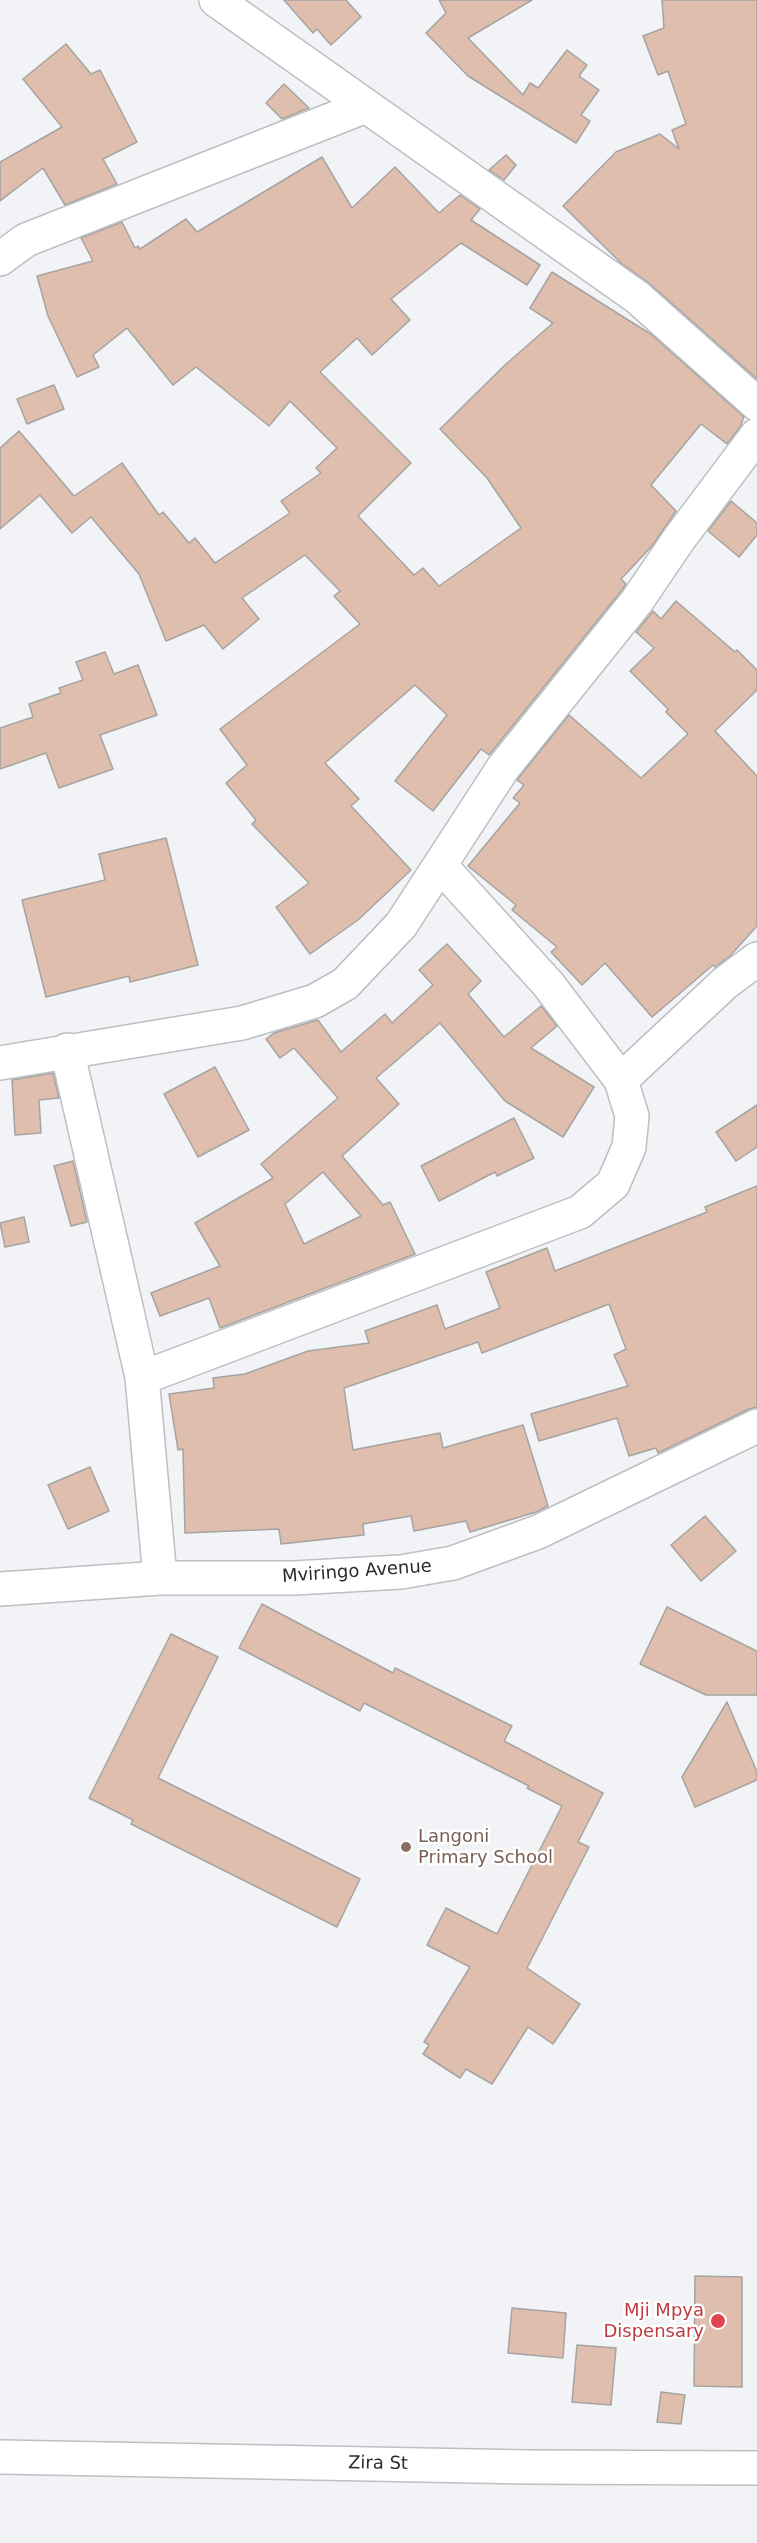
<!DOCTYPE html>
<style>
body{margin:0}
canvas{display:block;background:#f1f3f6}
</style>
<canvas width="757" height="2543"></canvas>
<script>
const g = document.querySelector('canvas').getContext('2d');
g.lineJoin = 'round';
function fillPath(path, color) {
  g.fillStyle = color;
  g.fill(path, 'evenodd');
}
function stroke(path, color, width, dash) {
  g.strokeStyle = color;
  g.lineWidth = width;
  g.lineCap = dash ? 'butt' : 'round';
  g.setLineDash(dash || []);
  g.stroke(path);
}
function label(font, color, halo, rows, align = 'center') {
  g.font = font + ' "DejaVu Sans",sans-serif';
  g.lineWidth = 5;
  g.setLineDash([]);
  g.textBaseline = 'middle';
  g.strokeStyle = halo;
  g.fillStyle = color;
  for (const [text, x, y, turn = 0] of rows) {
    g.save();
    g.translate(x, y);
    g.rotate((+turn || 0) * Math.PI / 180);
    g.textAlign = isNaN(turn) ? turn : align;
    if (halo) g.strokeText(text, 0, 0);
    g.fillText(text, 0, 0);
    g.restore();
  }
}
const building = new Path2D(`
 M 284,0 L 346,0 L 361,17 L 331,45 L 317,29 L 313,33 Z
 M 439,0 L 532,0 L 468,38 L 523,95 L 530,83 L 538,88 L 567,50 L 587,65 L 579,76 L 599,90 L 581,115 L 590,121 L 576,143 L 468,76 L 426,33 L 446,13 Z
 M 662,0 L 757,0 L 757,379 L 649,283 L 622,264 L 563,206 L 616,152 L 660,134 L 679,149 L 672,130 L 686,124 L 668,71 L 658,75 L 643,36 L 664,28 Z
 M 66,44 L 91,74 L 100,70 L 137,142 L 103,159 L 117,184 L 65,205 L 43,168 L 0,201 L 0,162 L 62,127 L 23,79 Z
 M 284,84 L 309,108 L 282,119 L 266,103 Z
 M 506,155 L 516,165 L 504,180 L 489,170 Z
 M 322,157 L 352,208 L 395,167 L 439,213 L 460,195 L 480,209 L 471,220 L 540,265 L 527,285 L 461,243 L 391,299 L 410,320 L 372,355 L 357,338 L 320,372 L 411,463 L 358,516 L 414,575 L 423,568 L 439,586 L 521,528 L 487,478 L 440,429 L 505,365 L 553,323 L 530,308 L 552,272 L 652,335 L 744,417 L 740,427 L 727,444 L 701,424 L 651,485 L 676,511 L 652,546 L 621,579 L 626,584 L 622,590 L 489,755 L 481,749 L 433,811 L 395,781 L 447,715 L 415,685 L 325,763 L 359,799 L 351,806 L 411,870 L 358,920 L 310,954 L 276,907 L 309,883 L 252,824 L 256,820 L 226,783 L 247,765 L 220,729 L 360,624 L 334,596 L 340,591 L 305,555 L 242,598 L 259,619 L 223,649 L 204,625 L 166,641 L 139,574 L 91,517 L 72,533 L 40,495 L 0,529 L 0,448 L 19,431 L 74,496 L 122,463 L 159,515 L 163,512 L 189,543 L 195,538 L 215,563 L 290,513 L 281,501 L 321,473 L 316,468 L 337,448 L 290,401 L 269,426 L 196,367 L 173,385 L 127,328 L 93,355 L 99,367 L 77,377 L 48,316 L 37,276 L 93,261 L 81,238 L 122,222 L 135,248 L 138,246 L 140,249 L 186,219 L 197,232 Z
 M 54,385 L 64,409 L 27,424 L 17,399 Z
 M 731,501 L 757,523 L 757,535 L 739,557 L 708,531 Z
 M 676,601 L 735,652 L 737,650 L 757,670 L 757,690 L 715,731 L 757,776 L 757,926 L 730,956 L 715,967 L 713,965 L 652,1017 L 605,963 L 582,985 L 551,952 L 557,947 L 512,910 L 516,905 L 468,866 L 520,803 L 513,798 L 524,785 L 517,780 L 569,715 L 641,778 L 688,734 L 666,712 L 668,709 L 630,671 L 654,648 L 636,632 L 653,611 L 661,619 Z
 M 105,652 L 114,674 L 138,665 L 157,715 L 100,735 L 113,769 L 59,788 L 46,753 L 0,769 L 0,728 L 33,717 L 29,704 L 61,693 L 59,688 L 83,680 L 76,662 Z
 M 166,838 L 198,965 L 130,982 L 129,976 L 46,997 L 22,900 L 105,880 L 99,854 Z
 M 447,944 L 481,981 L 468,994 L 504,1037 L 541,1006 L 557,1026 L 531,1048 L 594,1087 L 563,1137 L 505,1101 L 440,1023 L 376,1078 L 399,1104 L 342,1156 L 383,1205 L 390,1202 L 415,1254 L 220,1328 L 209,1298 L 160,1316 L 151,1293 L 220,1266 L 195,1223 L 273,1178 L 261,1164 L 338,1098 L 294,1048 L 280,1058 L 266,1039 L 274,1033 L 318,1020 L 341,1052 L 385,1014 L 392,1023 L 433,985 L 419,970 ZM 323,1172 L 361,1216 L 304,1244 L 285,1204 Z
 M 215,1067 L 249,1130 L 198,1157 L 164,1094 Z
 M 53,1073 L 59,1098 L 39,1100 L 41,1133 L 15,1135 L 12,1080 Z
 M 757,1105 L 757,1147 L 736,1161 L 716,1132 Z
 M 514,1118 L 534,1158 L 497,1176 L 495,1172 L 439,1201 L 421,1166 Z
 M 73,1161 L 87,1222 L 71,1226 L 54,1166 Z
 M 757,1186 L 757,1407 L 749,1409 L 658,1453 L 656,1448 L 629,1456 L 617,1418 L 539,1441 L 531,1414 L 628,1386 L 614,1355 L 626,1349 L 609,1304 L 482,1353 L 478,1342 L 344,1388 L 353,1450 L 440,1433 L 443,1448 L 523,1425 L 548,1506 L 536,1512 L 470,1532 L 466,1521 L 414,1531 L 411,1516 L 363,1524 L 364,1535 L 281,1544 L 279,1529 L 185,1533 L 183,1449 L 178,1450 L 169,1394 L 214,1388 L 213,1378 L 245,1374 L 308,1351 L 369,1343 L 365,1331 L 437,1305 L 445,1329 L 500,1308 L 486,1272 L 547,1248 L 555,1271 L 707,1212 L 705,1207 Z
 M 24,1217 L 29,1242 L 5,1247 L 0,1223 Z
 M 90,1467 L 109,1511 L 68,1529 L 48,1485 Z
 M 705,1516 L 736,1551 L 701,1581 L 671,1545 Z
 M 262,1604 L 393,1673 L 395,1668 L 512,1726 L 504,1741 L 603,1793 L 578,1842 L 589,1847 L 527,1968 L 580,2004 L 553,2044 L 528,2027 L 492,2084 L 466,2069 L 460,2078 L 423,2054 L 429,2045 L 424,2042 L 470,1967 L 427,1945 L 446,1908 L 497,1934 L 562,1806 L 527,1788 L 529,1786 L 364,1703 L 360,1711 L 239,1648 Z
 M 667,1607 L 757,1651 L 757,1695 L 706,1695 L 640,1664 Z
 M 171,1634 L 218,1657 L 158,1778 L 360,1879 L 337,1927 L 131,1824 L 133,1820 L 89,1798 Z
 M 727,1702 L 757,1772 L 757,1780 L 695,1807 L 682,1777 Z
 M 695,2276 L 742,2277 L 742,2387 L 694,2386 Z
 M 512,2308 L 566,2313 L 563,2358 L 508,2353 Z
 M 577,2345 L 616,2348 L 611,2405 L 572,2402 Z
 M 661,2392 L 685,2395 L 681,2424 L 657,2422 Z`);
fillPath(building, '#dfbeae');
stroke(building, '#a6a3a1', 1.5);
const minor = new Path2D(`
 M 216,0 L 637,297 L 757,404
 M 0,259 L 26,240 L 366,106
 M 440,865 L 548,984 L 621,1080
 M 67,1050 L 142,1377 L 160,1578
 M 0,1063 L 242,1023 L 315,1001 L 345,984 L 401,925 L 503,768 L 637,601 L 679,539 L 757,435
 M 142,1378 L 580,1212 L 613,1184 L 629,1147 L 632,1116 L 621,1080 L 725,983 L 757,959
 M 0,1589 L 160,1578 L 294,1578 L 401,1572 L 453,1563 L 538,1532 L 757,1426
 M 0,2457 L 528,2467 L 757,2468`);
stroke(minor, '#bdbfc2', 36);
stroke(minor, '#fff', 33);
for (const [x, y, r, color] of [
 [406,1847,6,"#8d6e63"],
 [718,2321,8,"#e0444e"]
]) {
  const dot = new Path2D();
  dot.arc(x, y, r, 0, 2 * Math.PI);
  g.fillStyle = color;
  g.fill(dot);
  stroke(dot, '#fff', 2);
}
label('18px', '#2a2b2c', '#fff', [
 ["Mviringo Avenue",357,1572,-4],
 ["Zira St",378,2464,1]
]);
label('18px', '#785e54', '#fff', [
 ["Langoni",418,1837],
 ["Primary School",418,1858]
], 'left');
label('18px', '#be3a42', '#fff', [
 ["Mji Mpya",704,2311],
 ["Dispensary",704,2332]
], 'right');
</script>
